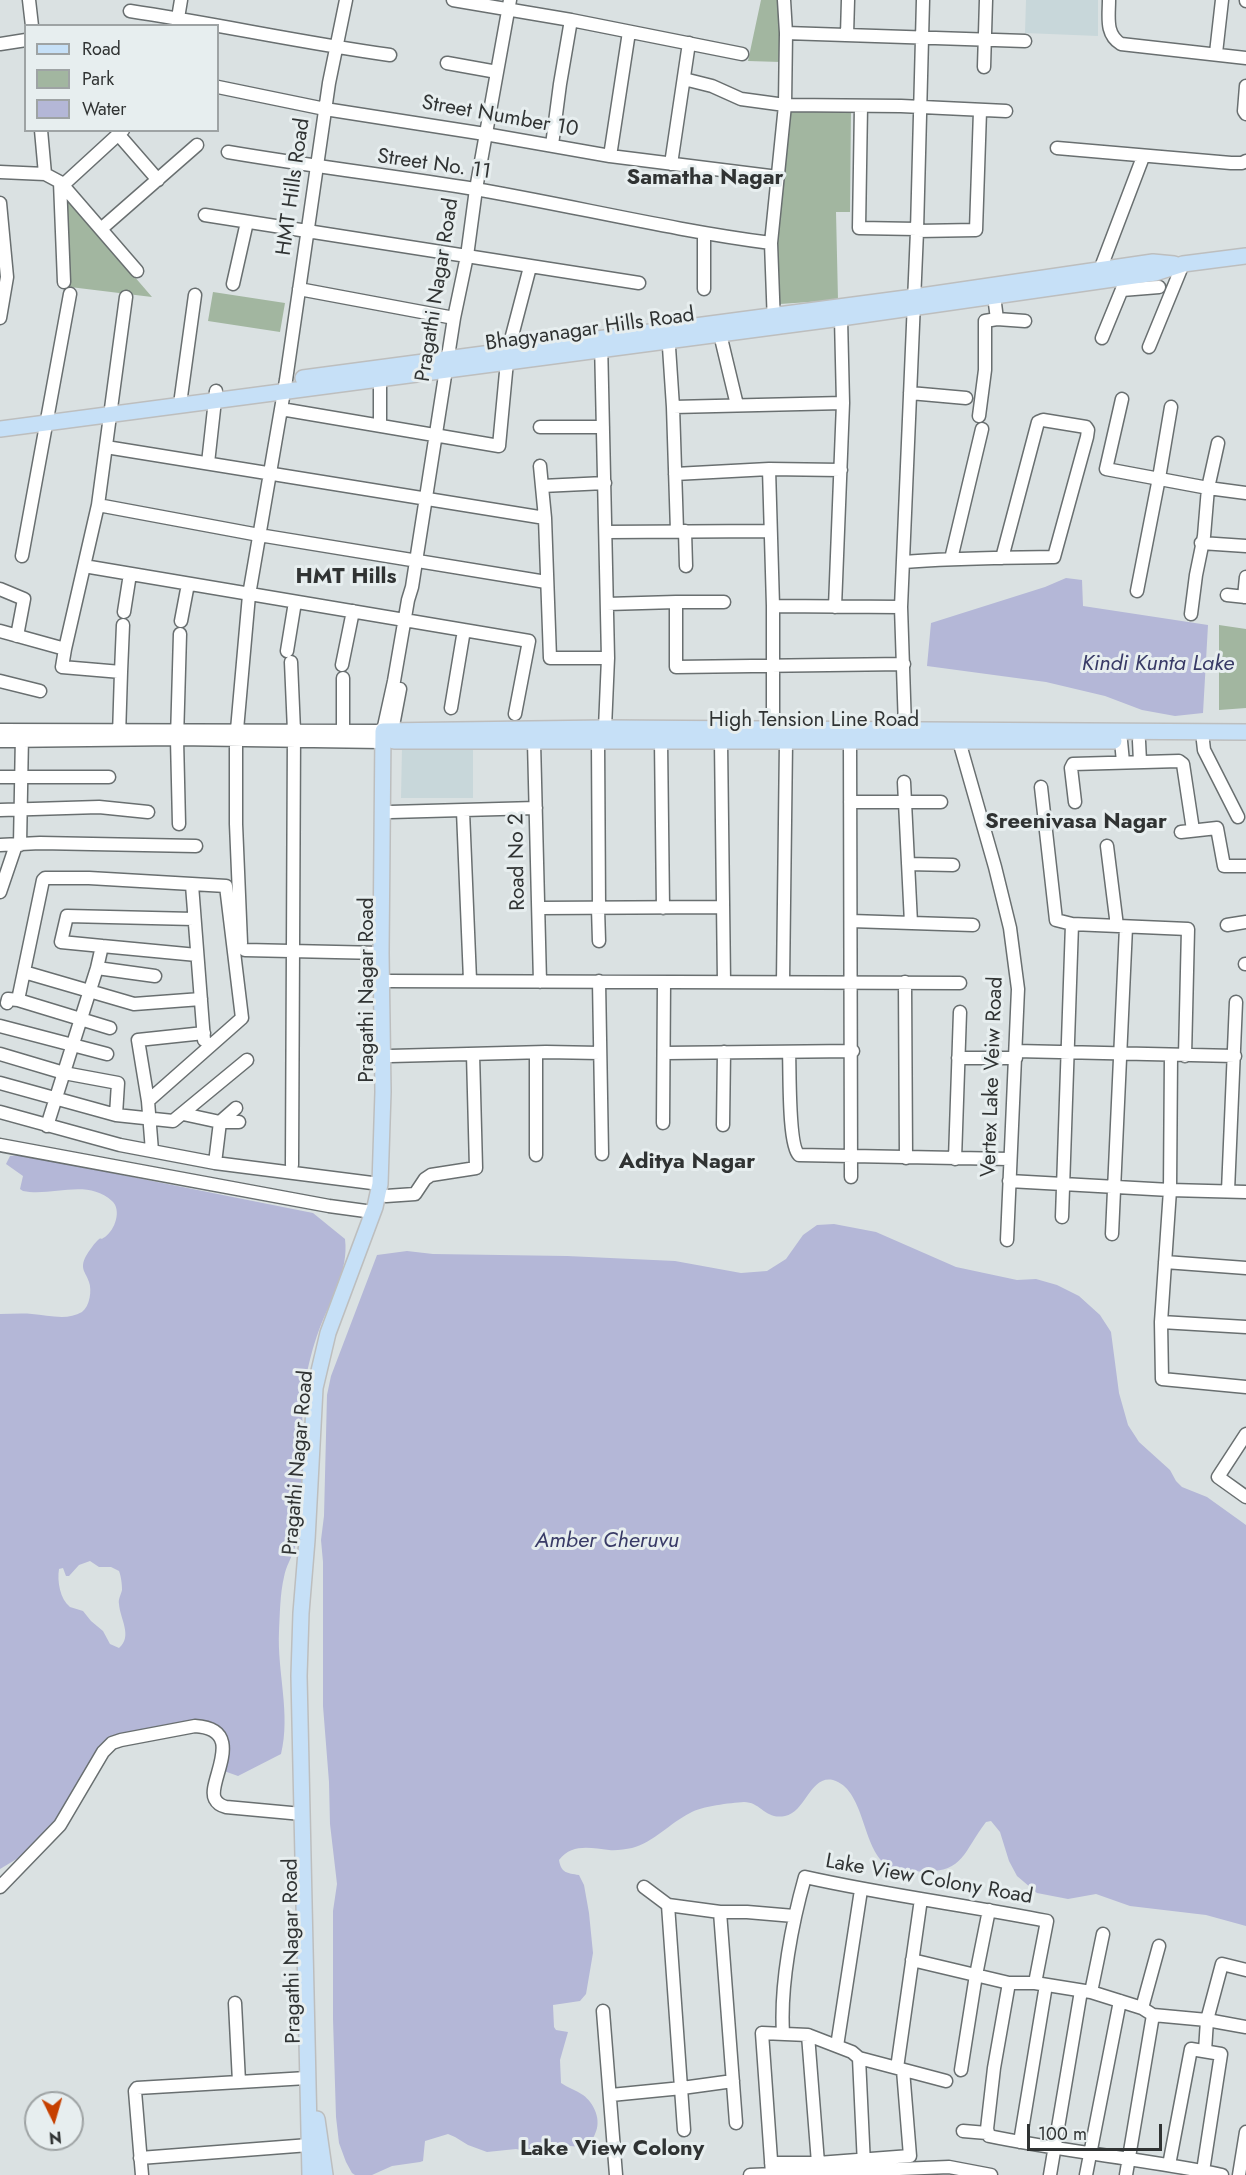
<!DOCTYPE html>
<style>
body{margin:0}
#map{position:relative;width:1246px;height:2175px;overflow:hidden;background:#dae1e2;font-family:Jost,sans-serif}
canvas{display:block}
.legend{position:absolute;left:24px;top:24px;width:195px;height:108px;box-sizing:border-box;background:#e7eeef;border:2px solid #9ea3a4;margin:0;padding:8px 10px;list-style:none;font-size:18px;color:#303333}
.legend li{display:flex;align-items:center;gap:12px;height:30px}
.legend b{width:30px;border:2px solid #9ea3a4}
.north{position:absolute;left:24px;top:2091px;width:60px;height:60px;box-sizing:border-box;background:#e7eeef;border:2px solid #9ea3a4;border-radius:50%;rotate:175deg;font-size:16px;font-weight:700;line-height:24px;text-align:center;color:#303333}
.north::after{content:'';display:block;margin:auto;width:21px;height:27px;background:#c64000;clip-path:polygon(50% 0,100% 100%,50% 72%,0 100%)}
.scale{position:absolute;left:1027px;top:2124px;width:135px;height:27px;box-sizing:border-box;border:3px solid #303333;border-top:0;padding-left:8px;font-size:18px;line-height:21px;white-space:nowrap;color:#303333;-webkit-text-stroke:4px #e7eeef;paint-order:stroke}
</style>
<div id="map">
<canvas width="1246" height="2175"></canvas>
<ul class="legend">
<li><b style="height:8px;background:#c6e0f7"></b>Road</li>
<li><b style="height:16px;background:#a2b6a0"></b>Park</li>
<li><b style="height:16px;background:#b4b7d7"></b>Water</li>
</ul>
<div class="north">N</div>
<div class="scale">100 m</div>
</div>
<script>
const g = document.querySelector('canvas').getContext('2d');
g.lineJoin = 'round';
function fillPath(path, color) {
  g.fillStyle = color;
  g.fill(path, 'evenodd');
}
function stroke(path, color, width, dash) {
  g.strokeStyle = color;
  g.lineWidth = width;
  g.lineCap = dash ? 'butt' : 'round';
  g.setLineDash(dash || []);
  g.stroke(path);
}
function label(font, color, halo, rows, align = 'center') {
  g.font = font + ' Jost,sans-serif';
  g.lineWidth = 6;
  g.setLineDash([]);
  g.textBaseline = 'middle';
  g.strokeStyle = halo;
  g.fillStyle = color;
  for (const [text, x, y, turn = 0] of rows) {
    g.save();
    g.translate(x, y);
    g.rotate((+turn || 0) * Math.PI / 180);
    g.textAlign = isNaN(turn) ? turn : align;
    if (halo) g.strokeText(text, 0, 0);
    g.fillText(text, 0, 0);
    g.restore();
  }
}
fillPath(new Path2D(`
 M 1026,0 L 1098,0 L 1098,36 L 1025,33 Z
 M 402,748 L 473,749 L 473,798 L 401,798 Z`), '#c8d7da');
fillPath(new Path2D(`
 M 761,0 L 778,0 L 781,62 L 748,61 Z
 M 851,110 L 850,212 L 836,212 L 838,300 L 780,304 L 775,244 L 789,111 Z
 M 66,197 L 152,297 L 70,287 Z
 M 213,292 L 285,303 L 280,332 L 208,321 Z
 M 1219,625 L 1246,629 L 1246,708 L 1219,710 Z`), '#a2b6a0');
fillPath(new Path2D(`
 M 1066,578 L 1082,580 L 1083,606 L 1208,625 L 1203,713 L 1175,716 L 1142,710 L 1105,696 L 1046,682 L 927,666 L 931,623 L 1045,587 Z
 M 22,1155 L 313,1213 L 345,1239 C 349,1271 330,1301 319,1330 C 313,1346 308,1366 305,1383 C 299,1424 305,1469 301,1511 C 300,1523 299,1536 295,1547 C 292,1557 286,1566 284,1577 C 280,1594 280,1613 279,1631 C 277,1672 291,1714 281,1754 L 238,1776 L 224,1771 L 225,1756 L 206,1724 L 120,1736 L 58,1823 L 40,1837 L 35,1848 L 0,1869 L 0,1314 C 11,1314 22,1313 32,1314 C 48,1315 67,1321 82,1312 C 90,1306 92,1290 89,1282 C 86,1272 79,1269 86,1256 C 89,1251 93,1245 97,1241 C 102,1236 99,1241 105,1237 C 115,1230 122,1210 112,1201 C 87,1178 52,1197 23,1191 L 20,1189 L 23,1176 L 6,1164 L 10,1156 ZM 90,1561 L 99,1567 L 111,1567 L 119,1571 C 121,1576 122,1584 122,1590 C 121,1595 118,1599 119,1604 C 120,1619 133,1636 119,1648 L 110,1644 L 103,1631 L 91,1621 L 83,1611 L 70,1607 C 60,1599 57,1581 59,1569 L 63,1568 L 66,1576 L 69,1576 L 79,1565 Z
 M 834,1224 L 876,1232 L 956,1267 L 1017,1280 L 1036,1279 L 1057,1285 L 1079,1296 L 1100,1315 L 1111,1332 L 1119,1393 L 1128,1425 L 1139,1442 L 1170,1470 L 1176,1481 L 1182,1487 L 1207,1497 L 1246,1525 L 1246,1926 L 1206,1915 L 1130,1906 L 1096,1894 L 1068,1899 L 1037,1893 L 1017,1876 L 1009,1861 L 1000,1832 L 991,1821 L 986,1822 C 961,1855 964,1875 914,1871 C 904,1871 892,1869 884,1863 C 862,1844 864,1789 833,1780 C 810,1775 806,1812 785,1816 C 765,1820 761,1802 744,1802 C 730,1803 702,1806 690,1813 C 670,1823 654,1842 632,1848 C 625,1849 616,1851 609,1850 C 591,1848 572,1843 559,1860 C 561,1873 567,1873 579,1875 L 584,1885 L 589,1913 L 593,1953 L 586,1994 L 580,2001 L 553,2005 L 554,2027 L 556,2030 L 568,2032 L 560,2060 L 561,2083 C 568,2088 576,2090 583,2095 C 594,2103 602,2120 595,2134 C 593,2140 586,2144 581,2147 L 560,2145 L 545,2155 L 516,2149 L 487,2152 L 468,2145 L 455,2137 L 448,2134 L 425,2141 L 423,2161 L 420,2162 L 392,2166 L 372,2175 L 355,2175 L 352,2173 L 346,2162 L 339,2143 L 336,2117 L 333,2019 L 333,1911 L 337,1884 L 330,1824 L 329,1782 L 323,1706 L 323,1562 L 321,1540 L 324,1516 L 327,1395 L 331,1376 L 377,1255 L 407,1251 L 433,1254 L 567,1256 L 675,1261 L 741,1273 L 767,1271 L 786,1259 L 803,1235 L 817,1225 Z`), '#b4b7d7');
const minor = new Path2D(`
 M 29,0 L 32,26
 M 453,0 L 571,20 L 742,54
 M 784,0 L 786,33
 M 1109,0 C 1109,17 1105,34 1121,44 L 1246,58
 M 1246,0 L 1246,1
 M 130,11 C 217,24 303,43 390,55
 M 178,18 L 181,0
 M 847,35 L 848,0
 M 0,44 L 26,40
 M 1216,53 L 1222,0
 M 447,63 L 497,72
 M 984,67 L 986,0
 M 684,79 L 712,86 L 741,99 L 785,105 L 771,243
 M 1246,86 L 1244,111 L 1246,114
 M 218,87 L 325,109 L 485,134 L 610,156 L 778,177
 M 861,106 L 859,228 L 917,229
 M 1006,111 L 901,106 L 785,105 L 786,33 L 1025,41
 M 41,130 L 45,174
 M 118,134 L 158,180
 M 552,145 L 560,84 L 571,20
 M 1057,148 L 1231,163 L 1242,163 L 1246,161
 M 228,152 C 310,166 393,176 475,189 C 574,206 671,230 771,243 L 774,324
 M 610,156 L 629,32
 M 671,164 L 689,43
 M 0,172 L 45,174 L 60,182 L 137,271
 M 60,182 L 64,282
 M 63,185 L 123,130
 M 0,203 L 7,277 L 0,318
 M 205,215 L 639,283
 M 101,229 L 197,145
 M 917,231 L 976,230 L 980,111
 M 704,234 L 704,289
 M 1100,270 L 1143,157
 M 233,284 L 247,222
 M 299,289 L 454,318
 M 1122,290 L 1159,287
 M 994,296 L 997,319
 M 668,332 L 673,407 L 677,531
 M 720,334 L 737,405
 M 1102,338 L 1127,277
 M 1149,347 L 1183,264
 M 910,393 L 966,398
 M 1122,399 L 1106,469 L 1208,488 L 1246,493
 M 180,404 L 195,295
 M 673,407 L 843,403
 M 281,409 L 499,446 L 508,351 L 530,267
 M 979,416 L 985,370 L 985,321 L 997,319 L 1025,321
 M 380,426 L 380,379
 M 540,427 L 603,427
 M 106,447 L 545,518
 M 208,463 L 216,391
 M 540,466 L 545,518 L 550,658 L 608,658
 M 769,469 L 773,606 L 773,729
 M 675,474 L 769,469 L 841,470
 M 542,486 L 605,483
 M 98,505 L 259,535 L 546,582
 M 685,531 L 686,566
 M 606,532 L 770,531
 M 1201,543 L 1246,546
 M 22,556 L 70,294
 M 951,559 L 982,429
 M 904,562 C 953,558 1003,558 1052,557 L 1054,557 L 1087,437 L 1088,430 L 1086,427 L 1043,420 L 1038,422 L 1002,558
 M 84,566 L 529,641 L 515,714
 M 0,589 L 24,599 L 17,636
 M 1137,591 L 1159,478 L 1171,407
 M 1227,595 L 1246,597
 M 1244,597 L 1246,577
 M 676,602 L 724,602
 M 607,604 L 676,602 L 676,667 L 904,664
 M 773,606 L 901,607
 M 835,607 L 843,403 L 841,318
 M 124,612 L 130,574
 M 1191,614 L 1196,575 L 1204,536 L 1208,488 L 1218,443
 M 181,621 L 188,584
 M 0,631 L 65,649 L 98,505 L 126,297
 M 65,649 L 62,667 L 121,672 L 119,736
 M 287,651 L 295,602
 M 291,662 L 294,731 L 292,1165
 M 342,665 L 353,611
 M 121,672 L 123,625
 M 343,678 L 343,731
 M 0,681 L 40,691
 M 451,708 L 464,630
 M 905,728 L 901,607 L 917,231 L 923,0
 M 0,730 L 383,731 L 394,681 L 408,600 L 412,587 L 454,318 L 467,256 L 476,189 L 510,0
 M 392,731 L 400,689
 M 1202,732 L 1204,750 L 1238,817
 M 0,741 L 177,739 L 382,742
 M 661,741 L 663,908
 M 959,741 L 995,867 L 1010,928 L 1018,989 L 1007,1240
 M 1121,741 L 1123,762
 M 1139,741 L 1140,762
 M 534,742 L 540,982
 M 721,742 L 724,982
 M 850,742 L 851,1177
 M 0,777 L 109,777
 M 904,782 L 911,923
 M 1041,787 L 1056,920 L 1072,924 L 1188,929 L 1185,1056
 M 850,802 L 941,802
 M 1075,802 L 1071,768 L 1073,764 L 1179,761 L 1183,764 L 1193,830
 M 0,810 L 99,807 L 148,812
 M 463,811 L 470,980
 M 390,812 L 536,808
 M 179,824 L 177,739 L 180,634
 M 1181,832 L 1217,828 L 1224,866 L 1246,866
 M 0,845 L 40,843 L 196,846
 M 20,845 L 22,735
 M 1107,846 L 1117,926
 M 908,864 L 953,865
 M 192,885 L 204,1040
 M 0,892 L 16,845
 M 539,908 L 723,907
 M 598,908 L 599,941
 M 599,908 L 598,741 L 605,728 L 608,658 L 601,341
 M 851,921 L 973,925
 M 1227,925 L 1246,922
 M 241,943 L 236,824 L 236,741 L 249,595 L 286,380 L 329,83 L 346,0
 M 102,946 L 61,942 L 67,916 L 194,919
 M 245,950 L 381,953
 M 1245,964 L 1246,964
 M 97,968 L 155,976
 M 24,972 L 134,1004 L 201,999
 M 387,981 L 960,983
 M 599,981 L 602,1154
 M 783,982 L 786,742
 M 905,982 L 906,1158
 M 18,1000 L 43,880 L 45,878 L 89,878 L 226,886 L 242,1018 L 148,1101
 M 7,1003 L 8,999 L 18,1000 L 110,1028
 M 0,1026 L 107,1054
 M 1016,1051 L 1235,1056
 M 789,1052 C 790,1070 788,1145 799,1155 L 1010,1159
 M 665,1053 L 853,1051
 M 0,1054 L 64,1073 L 118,1083 L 116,1115
 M 1171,1055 L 1170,1190 L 1161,1322 L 1162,1379 L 1246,1387
 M 390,1056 L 546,1052 L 600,1053
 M 958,1058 L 1016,1058
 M 0,1083 L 116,1115 L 173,1121 L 247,1060
 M 0,1112 L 120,1145 L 215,1163 L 380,1184
 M 183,1114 L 220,1122 L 215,1163
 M 220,1122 L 236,1108
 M 220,1122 L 239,1122
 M 663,1123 L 664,982
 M 723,1125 L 724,1052
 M 47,1126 L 97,968 L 102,946 L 197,955
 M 0,1145 L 329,1206 L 373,1212
 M 152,1151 L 148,1101 L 138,1040 L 204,1033
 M 536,1155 L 536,1053
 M 955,1159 L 960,1012
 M 1009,1181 L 1170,1190 L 1246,1192
 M 1228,1191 L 1236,1002
 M 386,1196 L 415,1194 L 425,1179 L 431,1175 L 476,1168 L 473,1054
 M 1062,1217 L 1072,924
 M 1112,1234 L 1126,927
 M 1165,1262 L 1246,1268
 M 1161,1322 L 1246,1327
 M 1246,1434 L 1218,1477 L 1246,1497
 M 0,1887 L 60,1825 L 103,1752 L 112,1743 L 121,1740 L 195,1726 C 249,1729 206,1783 215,1799 C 217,1803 222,1806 226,1807 L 302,1814
 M 644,1887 L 668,1905 L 720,1912 L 747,1912 L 794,1916
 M 668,1905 L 684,2130
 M 720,1912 L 736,2123
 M 912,1960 L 1009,1983 L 1035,1983 L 1091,1992 L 1142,2008 L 1153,2015 L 1207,2020 L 1246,2027
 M 1009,1983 L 994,2068 L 987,2129 L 989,2136 C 1066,2152 1145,2159 1222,2175
 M 1091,1992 L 1103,1934
 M 235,2003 L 239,2082
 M 1142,2008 L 1159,1946
 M 603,2011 L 616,2175
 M 783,2033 C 780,1985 792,1923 805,1877 C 885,1895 966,1905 1047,1921 L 1035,1983
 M 808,2035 L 818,2163
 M 837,2046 L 861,1890
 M 1205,2051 L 1207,2020 L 1222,1964 L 1246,1970
 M 897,2068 L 921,1899
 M 961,2070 L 976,1975 L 989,1910
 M 611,2095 L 682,2088 L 733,2081
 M 963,2131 L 987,2133
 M 1020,2142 L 1046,1985
 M 140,2158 L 309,2145
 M 771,2163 L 818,2163 L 910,2156 L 903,2070
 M 864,2165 L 859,2058 L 946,2081
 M 1169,2165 L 1191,2049 L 1221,2054 L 1203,2171
 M 772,2174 L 762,2033 L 808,2035 L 852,2052 L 859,2058
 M 142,2175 L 135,2091 L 137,2088 L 307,2078
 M 750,2175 L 949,2167 L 991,2175
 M 1050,2175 L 1081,1991
 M 1086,2175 L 1120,2001
 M 1126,2175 L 1153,2015
 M 1239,2175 L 1246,2132`);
const major = new Path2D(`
 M 303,378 L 914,297 L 1153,262 L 1174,264
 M 0,429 L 841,318 L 1155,273 L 1183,264 L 1246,256
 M 394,741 L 1114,741
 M 317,2119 L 325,2175
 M 310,2175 L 299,1676 L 301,1613 L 307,1540 L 315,1388 L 328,1333 L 375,1207 L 380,1184 L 383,1092 L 381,953 L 383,731 L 605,728 L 1246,732`);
stroke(minor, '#696f70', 15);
stroke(major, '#bdbebe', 18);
stroke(minor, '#fff', 12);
stroke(major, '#c6e0f7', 15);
label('21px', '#303333', '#e7eeef', [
 ["Street Number 10",500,117,10],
 ["Street No. 11",434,165,8],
 ["HMT Hills Road",294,187,-82],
 ["Pragathi Nagar Road",438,290,-81],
 ["Bhagyanagar Hills Road",590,330,-8],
 ["High Tension Line Road",814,721],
 ["Road No 2",518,862,-91],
 ["Pragathi Nagar Road",368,990,-90],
 ["Vertex Lake Veiw Road",993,1077,-88],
 ["Pragathi Nagar Road",299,1463,-85],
 ["Lake View Colony Road",929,1880,10],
 ["Pragathi Nagar Road",293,1951,-91]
]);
label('bold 22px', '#303333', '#e7eeef', [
 ["Samatha Nagar",705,179],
 ["HMT Hills",346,578],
 ["Sreenivasa Nagar",1076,823],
 ["Aditya Nagar",687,1163],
 ["Lake View Colony",612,2150]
]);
label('italic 22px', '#383a66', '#e7eeef', [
 ["Kindi Kunta Lake",1158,665],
 ["Amber Cheruvu",607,1542]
]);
</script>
